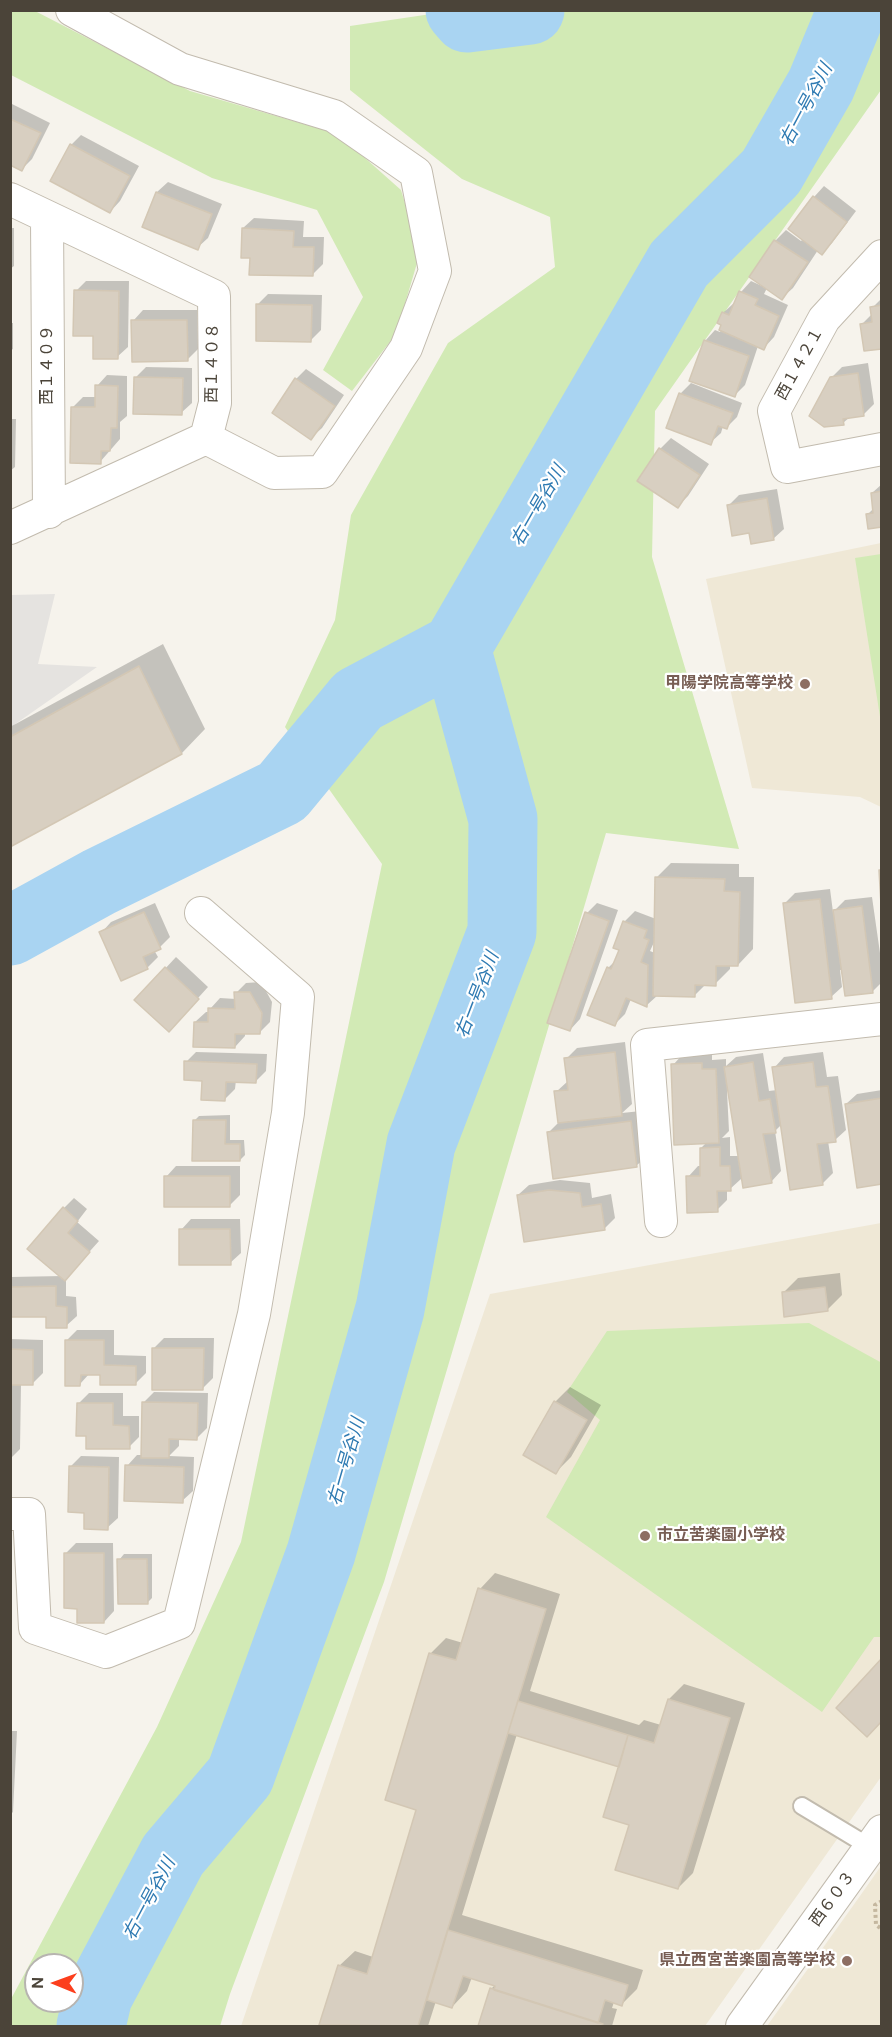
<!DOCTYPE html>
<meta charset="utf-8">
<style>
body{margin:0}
#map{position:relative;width:892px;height:2037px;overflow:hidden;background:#f6f3ec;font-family:"DM Sans",sans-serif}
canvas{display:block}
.frame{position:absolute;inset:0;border:12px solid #4b4439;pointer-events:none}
.north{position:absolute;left:24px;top:1953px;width:60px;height:60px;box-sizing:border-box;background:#fff;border:2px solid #b7b4b0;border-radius:50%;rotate:271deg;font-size:16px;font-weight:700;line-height:24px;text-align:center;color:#4b4439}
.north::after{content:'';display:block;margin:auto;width:21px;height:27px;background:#fc3f1d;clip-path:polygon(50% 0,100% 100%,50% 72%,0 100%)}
</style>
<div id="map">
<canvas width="892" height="2037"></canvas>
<div class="frame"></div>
<div class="north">N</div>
</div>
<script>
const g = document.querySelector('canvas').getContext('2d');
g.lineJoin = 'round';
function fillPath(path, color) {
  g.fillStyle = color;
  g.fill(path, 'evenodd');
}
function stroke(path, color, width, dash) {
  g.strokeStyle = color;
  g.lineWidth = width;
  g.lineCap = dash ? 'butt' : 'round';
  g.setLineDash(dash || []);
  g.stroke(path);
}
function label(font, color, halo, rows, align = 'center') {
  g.font = font + ' "DM Sans","Noto Sans JP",sans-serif';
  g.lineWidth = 4.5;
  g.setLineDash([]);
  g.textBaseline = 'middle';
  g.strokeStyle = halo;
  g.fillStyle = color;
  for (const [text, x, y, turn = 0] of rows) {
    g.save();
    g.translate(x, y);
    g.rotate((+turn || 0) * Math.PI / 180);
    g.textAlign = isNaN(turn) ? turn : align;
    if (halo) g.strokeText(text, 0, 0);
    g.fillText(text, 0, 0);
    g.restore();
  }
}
fillPath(new Path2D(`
 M 881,543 L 881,807 L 860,797 L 752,788 L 706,579 Z
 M 881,1223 L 881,1777 L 705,2026 L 241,2026 L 490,1294 Z
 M 881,1866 L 881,2026 L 767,2026 L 860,1896 Z`), '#efe8d6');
fillPath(new Path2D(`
 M 458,10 L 874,11 L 881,25 L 881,90 L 655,411 L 652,557 L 739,849 L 606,833 L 384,1582 L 230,1994 L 220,2026 L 11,2026 L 11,1999 L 157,1727 L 241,1542 L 382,864 L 285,727 L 335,620 L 351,515 L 448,343 L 555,267 L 550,217 L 462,179 L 350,90 L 350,26 ZM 36,1965 L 72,1965 L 72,2001 L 36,2001 Z
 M 10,11 L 35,11 L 190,91 L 338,134 L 401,190 L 420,253 L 396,334 L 352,391 L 323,370 L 363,297 L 317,210 L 212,178 L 11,75 Z
 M 881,554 L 882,554 L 881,723 L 855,558 Z
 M 809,1323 L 882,1363 L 881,1637 L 874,1637 L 822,1712 L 546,1517 L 600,1420 L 567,1392 L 607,1331 Z`), '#d2eab5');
fillPath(new Path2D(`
 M 55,594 L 38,664 L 97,667 L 11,727 L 11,595 Z`), '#e5e3e0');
fillPath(new Path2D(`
 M 10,103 L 50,123 L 32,159 L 22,169 L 10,164 Z
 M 81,135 L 139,166 L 120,201 L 110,212 L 71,145 Z
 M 168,182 L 222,204 L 208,238 L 197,248 L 144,226 L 157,192 Z
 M 824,186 L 856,211 L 832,243 L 822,253 L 818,250 L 793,288 L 782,298 L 767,288 L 764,294 L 788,305 L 774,337 L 764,348 L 758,346 L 745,385 L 735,395 L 705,341 L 715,330 L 720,332 L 723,325 L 723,313 L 734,303 L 736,303 L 741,292 L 751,281 L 762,286 L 762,285 L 751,277 L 775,241 L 786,230 L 801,241 L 803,239 L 790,229 L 814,197 Z
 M 254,218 L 304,221 L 303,237 L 324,237 L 323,264 L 312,275 L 251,257 L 243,228 Z
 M 10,228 L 14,228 L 14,266 L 10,269 Z
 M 86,281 L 129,281 L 128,347 L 117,357 L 76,291 Z
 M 268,294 L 322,295 L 321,330 L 310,341 L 258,304 Z
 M 882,298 L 882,347 L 862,324 L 873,313 L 872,308 Z
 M 143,310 L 197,310 L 198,349 L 187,360 L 133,321 Z
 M 10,323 L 13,323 L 13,349 L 10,351 Z
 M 868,363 L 874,404 L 863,415 L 850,417 L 843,423 L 831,378 L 842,367 Z
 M 146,367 L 192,368 L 192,403 L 181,413 L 135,378 Z
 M 306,369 L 344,395 L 322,428 L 311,438 L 296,379 Z
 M 107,375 L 127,376 L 127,416 L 120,422 L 120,439 L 100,462 L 72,408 L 83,397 L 97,397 L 97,386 Z
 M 691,383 L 742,403 L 737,417 L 726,428 L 723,426 L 721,433 L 710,443 L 680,394 Z
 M 10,419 L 16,419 L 15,467 L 10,471 Z
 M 671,438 L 709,464 L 688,496 L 678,506 L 639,480 L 660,449 Z
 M 882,484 L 882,526 L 868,514 L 874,508 L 872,493 Z
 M 777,489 L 784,529 L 773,539 L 728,506 L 739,495 Z
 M 163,644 L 205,729 L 182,753 L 10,845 L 10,727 Z
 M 671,863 L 739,864 L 739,877 L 754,877 L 753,949 L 738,965 L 730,964 L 730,969 L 715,984 L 706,984 L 695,995 L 658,995 L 647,1005 L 631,999 L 625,1014 L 614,1025 L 608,968 L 617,959 L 621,950 L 615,947 L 625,921 L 635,911 L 656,919 L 656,878 ZM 656,938 L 655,953 L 650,951 Z
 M 830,889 L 833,912 L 845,900 L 872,897 L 882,967 L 882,982 L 873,991 L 843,970 L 840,970 L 842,987 L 831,997 L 784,904 L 795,893 Z
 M 155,903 L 170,937 L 160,947 L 154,950 L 158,957 L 147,968 L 101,933 L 111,922 Z
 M 597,903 L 618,910 L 580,1019 L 570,1030 L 587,913 Z
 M 176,957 L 208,987 L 179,1019 L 136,1000 Z
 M 261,982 L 272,1002 L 270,1022 L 260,1032 L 245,1032 L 245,1036 L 235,1047 L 195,1022 L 206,1012 L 210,1012 L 210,1009 L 220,998 L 236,999 L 236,993 L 246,983 Z
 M 625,1042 L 632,1104 L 622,1113 L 641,1111 L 647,1156 L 636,1166 L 549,1132 L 559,1122 L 556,1092 L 568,1081 L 566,1059 L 577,1048 Z
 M 196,1052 L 267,1054 L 266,1071 L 256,1081 L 236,1080 L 235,1089 L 225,1099 L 186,1062 Z
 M 823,1052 L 827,1077 L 838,1076 L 846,1130 L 835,1140 L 828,1141 L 833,1173 L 822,1184 L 782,1124 L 775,1131 L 781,1171 L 771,1182 L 741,1172 L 741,1179 L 730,1189 L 727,1189 L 727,1200 L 717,1210 L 688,1177 L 698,1166 L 702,1166 L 701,1148 L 707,1142 L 673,1065 L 683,1054 L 712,1053 L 712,1060 L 726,1059 L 726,1066 L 736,1057 L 763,1053 L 769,1091 L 777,1090 L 774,1068 L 784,1057 ZM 727,1091 L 729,1091 L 740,1156 L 730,1156 L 730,1137 L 722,1138 L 729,1131 Z
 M 882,1090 L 882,1182 L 846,1104 L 857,1094 Z
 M 230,1115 L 230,1140 L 244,1140 L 245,1155 L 240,1160 L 194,1121 L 199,1116 Z
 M 176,1166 L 240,1166 L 240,1195 L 229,1206 L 166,1177 Z
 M 560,1180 L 590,1183 L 592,1198 L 611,1194 L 615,1218 L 605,1228 L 518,1195 L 529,1185 Z
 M 74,1198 L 87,1209 L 77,1222 L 99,1241 L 66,1278 L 66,1296 L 76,1297 L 77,1316 L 66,1326 L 48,1315 L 10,1316 L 10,1277 L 62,1276 L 64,1208 Z
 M 191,1219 L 240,1219 L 241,1253 L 230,1263 L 181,1230 Z
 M 840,1273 L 842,1295 L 827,1310 L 783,1293 L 798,1278 Z
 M 77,1330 L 114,1330 L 114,1355 L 146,1356 L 146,1373 L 135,1384 L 101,1373 L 90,1373 L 80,1384 L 66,1341 Z
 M 164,1338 L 214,1338 L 213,1378 L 202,1389 L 153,1349 Z
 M 10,1339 L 43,1340 L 43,1373 L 32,1384 L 21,1384 L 20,1449 L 10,1459 Z
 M 570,1387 L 601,1405 L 571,1457 L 556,1472 L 555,1402 Z
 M 154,1392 L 208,1393 L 207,1428 L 197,1438 L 179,1438 L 179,1446 L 169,1456 L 194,1457 L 193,1491 L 182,1501 L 127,1466 L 137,1455 L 143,1455 L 143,1403 Z
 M 89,1393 L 123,1393 L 123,1416 L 139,1416 L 139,1437 L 129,1447 L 87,1434 L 78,1404 Z
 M 81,1456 L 119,1457 L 118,1518 L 107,1528 L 70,1467 Z
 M 76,1543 L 113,1543 L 114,1611 L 104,1622 L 66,1553 Z
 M 124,1554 L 152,1554 L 152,1598 L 147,1603 L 119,1560 Z
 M 495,1573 L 560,1594 L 530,1691 L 639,1725 L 644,1720 L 661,1725 L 669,1699 L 684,1684 L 745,1703 L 693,1873 L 678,1888 L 631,1824 L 620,1766 L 517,1734 L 462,1915 L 643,1970 L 637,1989 L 622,2004 L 614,2002 L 612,2008 L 617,2009 L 612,2026 L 480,2026 L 491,1989 L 495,1985 L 472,1977 L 467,1991 L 452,2007 L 436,2001 L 428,2026 L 327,2026 L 321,2024 L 339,1966 L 355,1951 L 373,1957 L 418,1809 L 387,1799 L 431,1653 L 446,1638 L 463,1643 L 480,1589 Z
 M 10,1731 L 17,1731 L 13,1812 L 10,1815 Z`), '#0003');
stroke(new Path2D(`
 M 460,10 L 467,18 L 530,10
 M 10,931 L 99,882 L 282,792 L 358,700 L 456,648
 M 91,2026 L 98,1996 L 173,1855 L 240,1776 L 321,1553 L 390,1309 L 421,1144 L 502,932 L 503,819 L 456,648 L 679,264 L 771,172 L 821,85 L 852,10`), '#a9d4f2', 69);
const building = new Path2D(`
 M 10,119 L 41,133 L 22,171 L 10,165 Z
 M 70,144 L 130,176 L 110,213 L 50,181 Z
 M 156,192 L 212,214 L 198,250 L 142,227 Z
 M 813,196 L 847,222 L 822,255 L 788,229 Z
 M 242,228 L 294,231 L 293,247 L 314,247 L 313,276 L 249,275 L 250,258 L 241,258 Z
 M 774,240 L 808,262 L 782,300 L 749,277 Z
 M 74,290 L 119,291 L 118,359 L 93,359 L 93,336 L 73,336 Z
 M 739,291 L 758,299 L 755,305 L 779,316 L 764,350 L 719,330 L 721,325 L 717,323 L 722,312 L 729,315 Z
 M 256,304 L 312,305 L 311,342 L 256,341 Z
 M 882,305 L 882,349 L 864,351 L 860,324 L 872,322 L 870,307 Z
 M 131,320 L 187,320 L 188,361 L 132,362 Z
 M 704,340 L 749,356 L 735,397 L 689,381 Z
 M 858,373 L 864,416 L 843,419 L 844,425 L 824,427 L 809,416 L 830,377 Z
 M 134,377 L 183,378 L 182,415 L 133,414 Z
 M 295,378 L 335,406 L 311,440 L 272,413 Z
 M 95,385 L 118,386 L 117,428 L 111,428 L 110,451 L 101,451 L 101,464 L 70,463 L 71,407 L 95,407 Z
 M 679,393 L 733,413 L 727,429 L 718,426 L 711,445 L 666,428 Z
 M 659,448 L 700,475 L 678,508 L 637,481 Z
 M 882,491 L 882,527 L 868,529 L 866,514 L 873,513 L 871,493 Z
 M 767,498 L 774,540 L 751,544 L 749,533 L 732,536 L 727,505 Z
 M 139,666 L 182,754 L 10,847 L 10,737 Z
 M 879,870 L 882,870 L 882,905 L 881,905 Z
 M 655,877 L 725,879 L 724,891 L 740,892 L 738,966 L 716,966 L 716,986 L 695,985 L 695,997 L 653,996 Z
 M 820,899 L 832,999 L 795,1003 L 783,903 Z
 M 862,906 L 873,993 L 845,996 L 833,910 Z
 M 144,912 L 161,949 L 143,957 L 148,969 L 121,981 L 99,932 Z
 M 585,912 L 609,921 L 570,1031 L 547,1023 Z
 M 623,921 L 647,930 L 644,938 L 649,940 L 641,962 L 648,965 L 647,1007 L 626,998 L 615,1026 L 587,1015 L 607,967 L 611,969 L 619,950 L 613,948 Z
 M 165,967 L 199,999 L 169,1032 L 134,1000 Z
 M 234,992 L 250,992 L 262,1013 L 260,1034 L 235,1034 L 235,1048 L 193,1047 L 194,1022 L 208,1022 L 208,1008 L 235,1009 Z
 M 615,1052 L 622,1116 L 558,1123 L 554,1091 L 568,1090 L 564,1058 Z
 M 184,1061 L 257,1064 L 256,1083 L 226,1082 L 225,1101 L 201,1100 L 202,1081 L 184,1080 Z
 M 753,1062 L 759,1101 L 770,1099 L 776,1133 L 763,1134 L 772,1183 L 743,1188 L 724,1067 Z
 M 813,1062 L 816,1087 L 828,1086 L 836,1142 L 817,1144 L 823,1185 L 790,1190 L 772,1067 Z
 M 702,1063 L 702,1069 L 716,1069 L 719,1143 L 674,1145 L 671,1064 Z
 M 882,1098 L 882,1184 L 857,1188 L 845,1104 Z
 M 193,1120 L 226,1120 L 225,1144 L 240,1144 L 240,1161 L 192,1161 Z
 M 631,1121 L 637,1167 L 553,1179 L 547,1132 Z
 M 720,1147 L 720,1166 L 730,1166 L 731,1191 L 717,1191 L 718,1212 L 687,1213 L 686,1176 L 700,1176 L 700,1148 Z
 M 164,1176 L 230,1176 L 230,1207 L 164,1207 Z
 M 549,1190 L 580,1193 L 582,1207 L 601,1204 L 605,1230 L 524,1242 L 517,1195 Z
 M 63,1207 L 78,1221 L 68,1233 L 90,1252 L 65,1281 L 27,1249 Z
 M 179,1229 L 230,1229 L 231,1265 L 179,1265 Z
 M 56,1286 L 56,1306 L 67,1307 L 67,1328 L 46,1328 L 46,1317 L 10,1317 L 10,1287 Z
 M 825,1287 L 828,1311 L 784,1317 L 782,1292 Z
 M 65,1340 L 104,1340 L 104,1365 L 136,1366 L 136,1385 L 100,1385 L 100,1375 L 81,1375 L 80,1386 L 65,1386 Z
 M 152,1348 L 204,1348 L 203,1390 L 152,1390 Z
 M 10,1349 L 33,1350 L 33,1385 L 10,1385 Z
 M 554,1401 L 587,1420 L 556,1474 L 523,1455 Z
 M 142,1402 L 198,1403 L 197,1440 L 169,1439 L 169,1458 L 141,1458 Z
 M 77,1403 L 113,1403 L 113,1425 L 129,1426 L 130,1449 L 86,1449 L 86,1436 L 76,1436 Z
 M 125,1465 L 184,1467 L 183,1503 L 124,1501 Z
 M 69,1466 L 109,1467 L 108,1530 L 84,1529 L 84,1513 L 68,1512 Z
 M 64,1553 L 104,1553 L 104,1623 L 77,1623 L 77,1609 L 64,1608 Z
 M 117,1559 L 147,1559 L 148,1604 L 118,1604 Z
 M 478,1588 L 546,1609 L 418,2026 L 319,2025 L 338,1965 L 367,1974 L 416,1810 L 385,1800 L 429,1653 L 456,1660 Z
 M 882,1658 L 882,1721 L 867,1737 L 836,1708 Z
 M 668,1699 L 730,1718 L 678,1889 L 615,1870 L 629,1825 L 603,1817 L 628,1735 L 654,1743 Z
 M 518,1701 L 628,1735 L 619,1767 L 508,1733 Z
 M 448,1930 L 628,1985 L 622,2006 L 605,2000 L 598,2023 L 494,1990 L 495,1986 L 463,1976 L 452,2008 L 427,2000 Z
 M 490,1988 L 603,2024 L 602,2026 L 478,2026 Z`);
fillPath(building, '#d8cfc1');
stroke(building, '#d3c7b4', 1.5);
const lane = new Path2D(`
 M 802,1806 L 870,1847`);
const street = new Path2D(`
 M 72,10 L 180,69 L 334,116 L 416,173 L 435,271 L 406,348 L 322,472 L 274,473 L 206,438
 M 10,199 L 214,296 L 215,403 L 206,438 L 10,528
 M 47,219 L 49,512
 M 882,256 L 824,319 L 774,411 L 787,467 L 882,449
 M 661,1221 L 647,1045 L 882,1019
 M 10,1514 L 29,1514 L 35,1628 L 106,1652 L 179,1623 L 254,1314 L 288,1113 L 298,997 L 201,913
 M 742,2026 L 882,1831`);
stroke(lane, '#c2bbae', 20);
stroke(street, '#c2bbae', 34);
stroke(new Path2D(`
 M 882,1901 L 875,1905 L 876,1925 L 882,1929`), '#c4b79f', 4, [3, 3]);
stroke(lane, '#fff', 16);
stroke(street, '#fff', 32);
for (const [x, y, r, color] of [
 [805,684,6,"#8d6e63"],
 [645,1536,6,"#8d6e63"],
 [847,1961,6,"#8d6e63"]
]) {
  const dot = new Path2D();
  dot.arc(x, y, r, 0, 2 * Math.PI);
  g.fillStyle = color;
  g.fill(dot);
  stroke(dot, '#fff', 2);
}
label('16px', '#4b4439', '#fff', [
 ["西１４０８",213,363,-89],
 ["西１４２１",800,364,-61],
 ["西１４０９",48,365,-90],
 ["西６０３",833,1899,-54]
]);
label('bold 16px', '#785e54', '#fff', [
 ["甲陽学院高等学校",793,684],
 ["市立苦楽園小学校",657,1536,"left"],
 ["県立西宮苦楽園高等学校",835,1961]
], 'right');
label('italic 18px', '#2e7ab2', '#fff', [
 ["右一号谷川",807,105,-62],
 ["右一号谷川",539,506,-60],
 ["右一号谷川",478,995,-69],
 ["右一号谷川",347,1462,-74],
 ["右一号谷川",150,1899,-62]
]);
</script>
